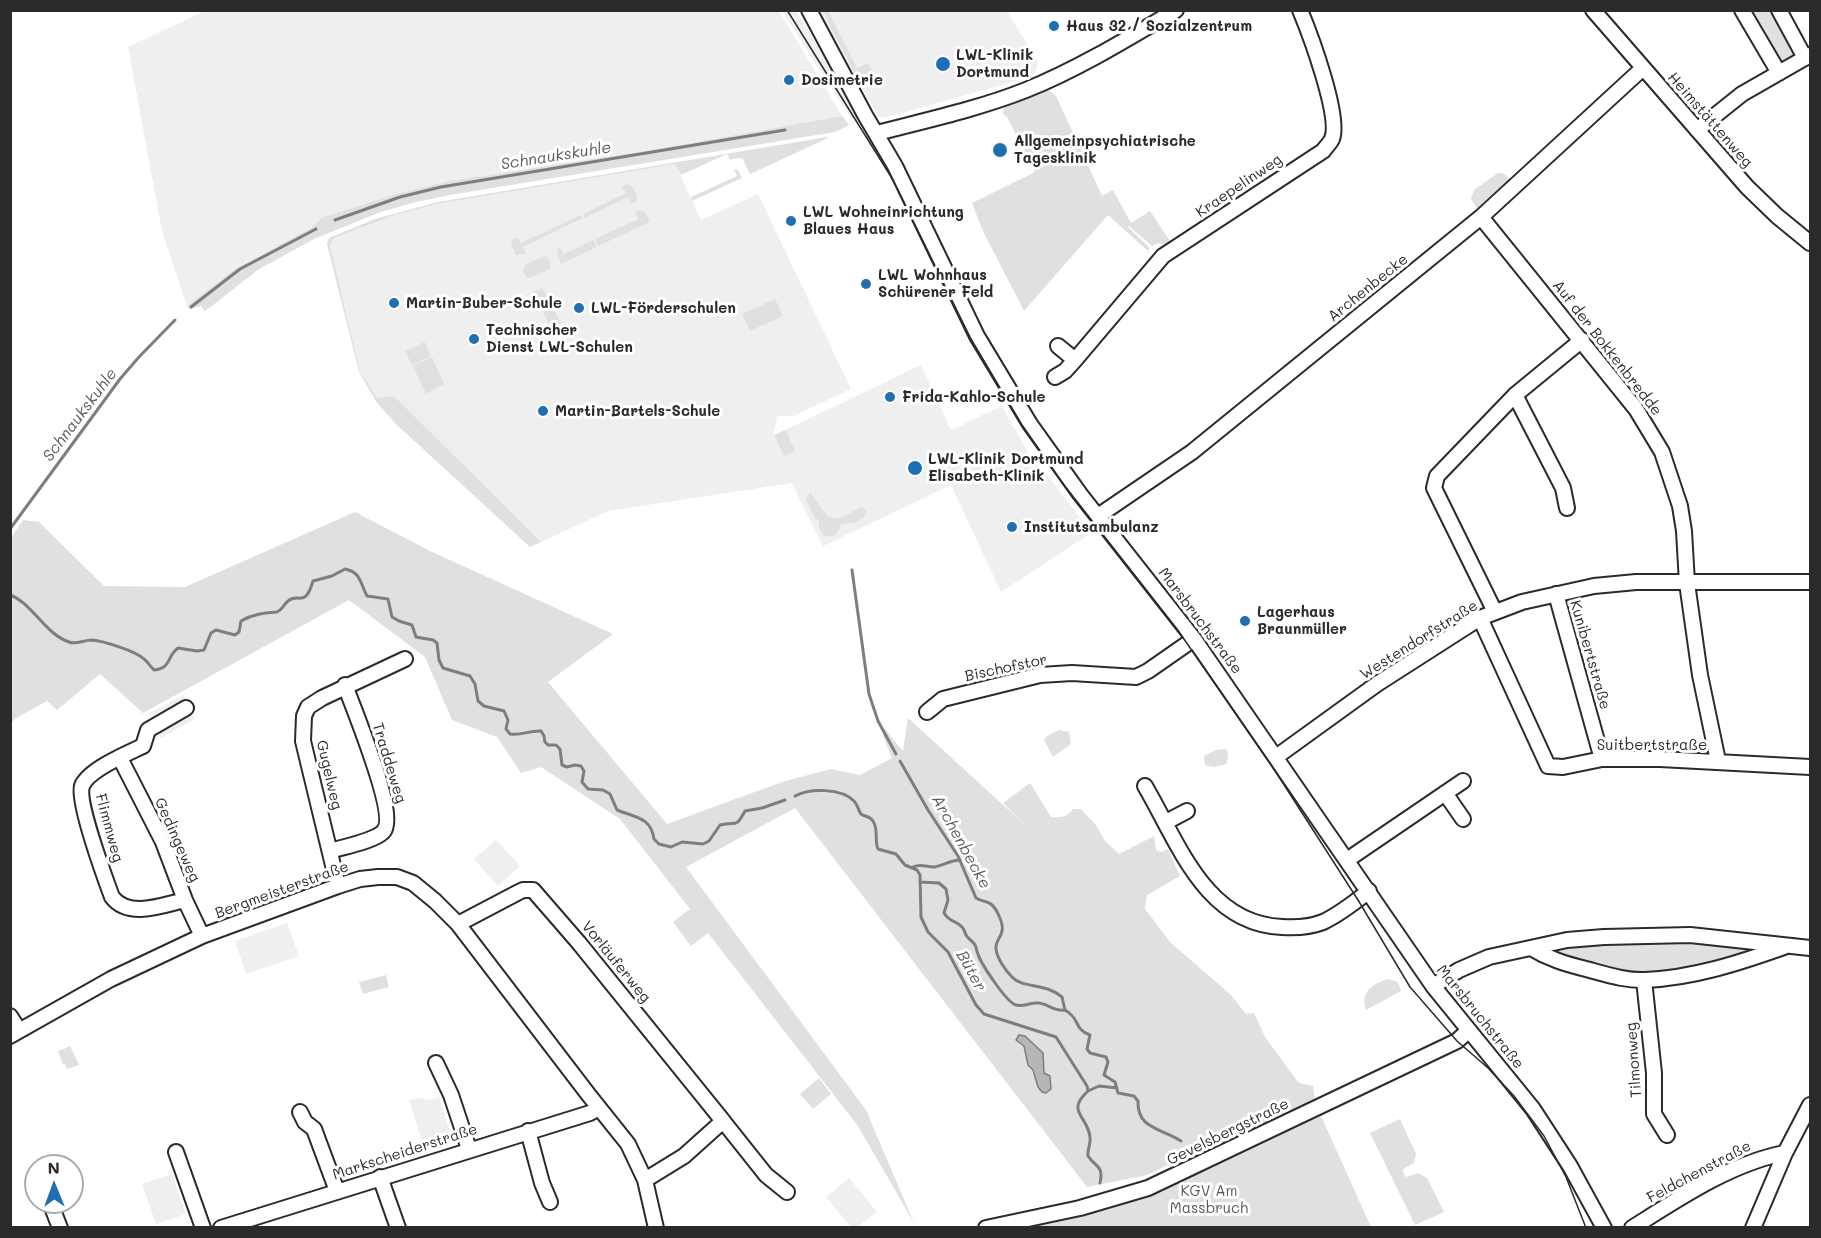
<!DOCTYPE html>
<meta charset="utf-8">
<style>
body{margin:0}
#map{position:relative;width:1821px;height:1238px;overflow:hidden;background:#fff;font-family:Mali,sans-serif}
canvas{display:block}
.frame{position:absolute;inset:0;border:12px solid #2b2b2b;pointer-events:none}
.north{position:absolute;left:24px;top:1154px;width:60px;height:60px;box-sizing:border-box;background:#fff;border:2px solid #aaa;border-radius:50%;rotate:359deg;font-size:16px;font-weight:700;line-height:24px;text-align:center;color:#2b2b2b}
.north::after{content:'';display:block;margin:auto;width:21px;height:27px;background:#1f6fb2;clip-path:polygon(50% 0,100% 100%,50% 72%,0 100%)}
</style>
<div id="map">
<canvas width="1821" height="1238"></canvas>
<div class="frame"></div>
<div class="north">N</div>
</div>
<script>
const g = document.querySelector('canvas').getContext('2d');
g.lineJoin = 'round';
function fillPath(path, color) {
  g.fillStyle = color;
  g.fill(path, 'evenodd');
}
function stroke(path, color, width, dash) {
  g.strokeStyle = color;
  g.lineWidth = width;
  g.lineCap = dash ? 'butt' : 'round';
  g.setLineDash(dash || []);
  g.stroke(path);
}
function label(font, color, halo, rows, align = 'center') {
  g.font = font + ' Mali,sans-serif';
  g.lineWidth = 6;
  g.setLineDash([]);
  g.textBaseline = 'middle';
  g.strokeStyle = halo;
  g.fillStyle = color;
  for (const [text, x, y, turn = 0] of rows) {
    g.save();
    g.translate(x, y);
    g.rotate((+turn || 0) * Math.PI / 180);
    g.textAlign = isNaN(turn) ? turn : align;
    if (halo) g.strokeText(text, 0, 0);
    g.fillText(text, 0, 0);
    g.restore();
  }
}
fillPath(new Path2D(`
 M 205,11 L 779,11 L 842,116 L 639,152 L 449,181 L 399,193 L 323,217 L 311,228 L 235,269 L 187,306 L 162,231 L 128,47 Z
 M 782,11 L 797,11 L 831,69 L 841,91 L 858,117 L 852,120 Z
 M 816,11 L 1007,11 L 1038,62 L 1037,67 L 1035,73 L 1009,83 L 884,118 L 879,117 Z
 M 675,164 L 701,220 L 758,194 L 851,389 L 793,416 L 777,416 L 773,436 L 921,365 L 951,430 L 1002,406 L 1029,454 L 1032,454 L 1091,533 L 1001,592 L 951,485 L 823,546 L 792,483 L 608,511 L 541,542 L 394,396 L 377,399 L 360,372 L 330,245 L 334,238 L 395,215 L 438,204 Z
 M 184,695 L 195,719 L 161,738 L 149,713 Z
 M 496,840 L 520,866 L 498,886 L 474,859 Z
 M 287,923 L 299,956 L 246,974 L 235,941 Z
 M 439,1097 L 450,1132 L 422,1141 L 409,1100 L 418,1098 L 431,1100 Z
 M 172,1174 L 186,1214 L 156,1224 L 142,1184 Z
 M 849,1178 L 877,1212 L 857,1227 L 851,1227 L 826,1197 Z`), '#efefef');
fillPath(new Path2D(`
 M 824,11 L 828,11 L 857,68 L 868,63 L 875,76 L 860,83 L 831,28 Z
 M 1746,11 L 1775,11 L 1798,54 L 1781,65 Z
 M 1044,89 L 1050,91 L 1056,96 L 1102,196 L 1113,190 L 1131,223 L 1150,211 L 1172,244 L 1164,245 L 1158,243 L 1152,246 L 1129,226 L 1127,226 L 1150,248 L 1148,251 L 1108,215 L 1024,311 L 982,229 L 972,203 L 1035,172 L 1007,117 L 1003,114 L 1004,105 Z
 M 842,116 L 849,125 L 835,132 L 456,194 L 416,202 L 378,213 L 314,239 L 259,269 L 208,309 L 204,311 L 201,306 L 191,309 L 187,306 L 235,269 L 311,228 L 323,217 L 399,193 L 449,181 L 639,152 Z
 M 827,137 L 828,138 L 750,174 L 742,158 L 737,158 L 730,160 L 727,154 L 681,175 L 675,164 L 438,204 L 395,215 L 334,238 L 330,245 L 360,372 L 377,398 L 394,396 L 541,542 L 530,547 L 397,425 L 377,403 L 359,372 L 327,244 L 329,238 L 375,219 L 438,202 Z
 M 734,169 L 738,170 L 742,178 L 692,201 L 691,197 L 737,176 Z
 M 1498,173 L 1503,173 L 1512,181 L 1478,210 L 1471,199 L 1474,190 Z
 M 627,184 L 632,186 L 637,196 L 636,202 L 631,204 L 628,197 L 585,218 L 583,214 L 626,193 L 622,187 Z
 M 640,210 L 645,212 L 650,222 L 598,246 L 595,239 L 638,219 L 635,212 Z
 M 581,215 L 583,218 L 523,247 L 526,254 L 516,255 L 511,244 L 512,239 L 517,237 L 521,243 Z
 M 593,240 L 597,247 L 561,264 L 557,253 L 558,249 L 560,248 L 564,254 Z
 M 544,256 L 548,257 L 551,264 L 550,269 L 531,278 L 526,277 L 523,270 L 525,265 Z
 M 543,288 L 563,329 L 554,333 L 533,292 Z
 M 775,299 L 783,316 L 750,331 L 742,314 Z
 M 425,342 L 431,356 L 412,365 L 405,351 Z
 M 432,357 L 444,384 L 426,394 L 413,366 Z
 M 786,430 L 795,451 L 784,456 L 774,435 Z
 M 810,492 L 827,516 L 838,519 L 862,507 L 866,511 L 864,517 L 854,523 L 841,524 C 839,534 833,539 823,535 L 819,527 L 819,520 L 815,518 L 806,500 Z
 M 355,512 L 430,551 L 613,634 L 548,682 L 667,824 L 782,782 L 831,769 L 860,775 L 892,758 L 883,736 L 884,728 L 903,751 L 908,718 L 1025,825 L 1003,803 L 1030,783 L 1051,817 C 1060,818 1067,817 1073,809 L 1081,809 L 1096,825 L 1105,841 L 1119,854 L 1154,836 L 1156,850 L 1161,852 L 1168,849 L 1180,876 L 1147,895 L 1145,909 L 1171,943 L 1231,995 L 1246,1014 L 1254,1013 L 1265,1037 L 1299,1083 L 1313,1086 L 1315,1100 C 1284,1115 1240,1143 1206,1147 L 1147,1175 L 1087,1187 L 795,808 L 686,867 L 866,1110 L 914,1223 L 858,1126 L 708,933 L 691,946 L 673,922 L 690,909 L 620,819 L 541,767 L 521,773 L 497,737 L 452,720 L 425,657 L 349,600 L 143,713 L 100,674 L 57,710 L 47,701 L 16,718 L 11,723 L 11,538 L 23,520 L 39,522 L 104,586 L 185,587 Z
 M 1059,730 L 1069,732 L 1071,744 L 1053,757 L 1044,740 L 1047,736 Z
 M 1226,749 L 1228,753 L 1227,764 L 1214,767 L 1205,765 L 1204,756 L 1216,750 Z
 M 1665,939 L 1756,947 L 1756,951 L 1729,962 L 1642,976 L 1554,957 L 1547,948 Z
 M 386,975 L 389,987 L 363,994 L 359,982 Z
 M 1387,979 L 1398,982 L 1401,991 L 1366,1010 C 1360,991 1372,985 1387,979 Z
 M 70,1046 L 79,1065 L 67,1069 L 65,1064 L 63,1065 L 58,1051 Z
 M 819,1078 L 831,1094 L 813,1109 L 800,1094 Z
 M 1321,1116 L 1371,1227 L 1035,1227 C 1139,1208 1225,1161 1321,1116 Z
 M 1400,1119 L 1416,1154 L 1414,1163 L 1402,1170 L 1406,1177 L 1418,1173 L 1427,1178 L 1444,1212 L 1415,1225 L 1370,1133 Z`), '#e0e0e0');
const water = new Path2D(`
 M 1019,1035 L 1025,1036 L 1043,1053 L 1044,1073 L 1050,1076 L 1051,1089 L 1046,1093 L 1042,1092 L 1038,1087 L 1033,1070 L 1028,1065 L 1024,1046 L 1016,1040 Z`);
fillPath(water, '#b6b6b6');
stroke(water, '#7e7e7e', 1.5);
stroke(new Path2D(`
 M 335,220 L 400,197 L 441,187 L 785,130
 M 191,307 L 240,269 L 316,229
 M 10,529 L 120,379 L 139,357 L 175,320
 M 852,570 L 869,694 L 878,721 L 896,754
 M 10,595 C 32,603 45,634 69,642 C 76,645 84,640 92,640 C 103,641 136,651 144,659 C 148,662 150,666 154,670 C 172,668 166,657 178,648 L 197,651 L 204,650 L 211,633 L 216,630 L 235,635 L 239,632 L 241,621 C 253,614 264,613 277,612 C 283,609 283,605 288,601 C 298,592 305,609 313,581 L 332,576 L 345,569 C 361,572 360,583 367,596 L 388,599 L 392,617 L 399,621 L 412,625 L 416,637 L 433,640 L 437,643 L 439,660 L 443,668 L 470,676 L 475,684 L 478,701 L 484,706 L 504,711 L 508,720 L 506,729 L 510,734 C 521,736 530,730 541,731 L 544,736 L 545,742 L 548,745 L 556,745 L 560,749 L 562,765 L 567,767 L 575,765 L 581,766 L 584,771 L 582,782 L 588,789 L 603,790 L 610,794 L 617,810 C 634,817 651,817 654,839 L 659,844 L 671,847 L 682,842 L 703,844 L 709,841 L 720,825 C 738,821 735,829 745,811 L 762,808 L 785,800
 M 900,761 L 928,810 L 958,856 L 976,898 C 981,901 985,901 989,903 C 996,906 1004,924 1002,931 C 1001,938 995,941 996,949 C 997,958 1005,970 1012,977 C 1023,989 1044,982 1062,997 L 1065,1010 C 1081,1019 1073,1029 1090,1035 L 1087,1049 L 1090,1053 L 1106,1057 L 1108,1062 L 1104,1075 L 1115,1082 L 1118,1093 L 1134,1096 L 1138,1101 C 1137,1129 1161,1128 1181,1141
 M 795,796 C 810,788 841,788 854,801 C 858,805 858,810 861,814 C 865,817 870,816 873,821 C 879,830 874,840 878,849 L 896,854 L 905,865 L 917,870 L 920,875 L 921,917 L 928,932 L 948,952 L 976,1005 L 984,1014 L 1056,1037 L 1087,1086 L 1088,1091 C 1065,1112 1088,1116 1090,1137 C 1091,1144 1087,1150 1088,1156 C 1095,1167 1104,1165 1100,1183
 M 913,867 C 921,863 925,867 934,867 C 943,866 950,860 960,860
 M 920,882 L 939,883 L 946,889 L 948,900 L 944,913 C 950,923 956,920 962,927 C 965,930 964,931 966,935 C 968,939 973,941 975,945 C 977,948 976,951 978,954 C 981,964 1007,1003 1016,1005 C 1024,1007 1031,1002 1039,1003 C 1048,1004 1055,1012 1065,1010
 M 1088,1091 L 1099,1086 L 1117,1088`), '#7e7e7e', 3);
const minor = new Path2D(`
 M 809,10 L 865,115 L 895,166 L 977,336 L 1030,424 L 1080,494 L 1194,639 L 1433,986 L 1533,1109 L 1570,1166 L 1604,1228
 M 1593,10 L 1747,187 L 1777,216 L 1810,243
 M 1742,10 L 1779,73
 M 1779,10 L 1805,58
 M 1697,130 L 1742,94 L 1810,55
 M 877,133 C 927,120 978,109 1026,90 C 1078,69 1127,39 1176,10
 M 1481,217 L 1636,409 L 1662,452 L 1680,506 L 1684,531 L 1687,583 L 1700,675 L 1718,761
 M 1058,346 L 1075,360
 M 1055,377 L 1065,371 L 1075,360 L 1163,256 L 1323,151 C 1326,147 1330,143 1332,139 C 1341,117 1310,34 1300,10
 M 1515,395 L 1563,488 L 1567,508
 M 1098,516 L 1192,452 L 1481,217 L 1643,68
 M 1556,594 L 1602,759
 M 1495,612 L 1434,488 L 1437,476 L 1515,395 L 1582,340
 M 1480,618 L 1548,766 L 1563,767 L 1602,759 L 1660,759 L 1810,767
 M 927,712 L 943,699 L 1040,675 L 1072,673 L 1136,677 L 1148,671 L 1194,639
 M 1276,757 L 1377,684 L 1480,618 L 1522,602 L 1594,586 L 1636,582 L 1810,582
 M 120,758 L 163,842 L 185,900 L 202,936
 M 1145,786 C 1178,842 1205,924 1282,927 C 1296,928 1310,927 1323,922 C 1340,914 1355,902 1369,891
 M 1445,793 L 1463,819
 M 1166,822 L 1187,811
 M 330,851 C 343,847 374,841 383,832 C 399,816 353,708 345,685
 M 1347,860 L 1463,781
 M 338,886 L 303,741 L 304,716 L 308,707 L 322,698 L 405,659
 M 185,900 C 163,905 129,919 112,897 C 105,878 77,802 82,786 C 88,770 128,753 143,746 L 148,730 L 186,708
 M 458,924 L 517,893 L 523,890 L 533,890 L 579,943 L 723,1121 L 684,1156 L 645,1180
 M 1531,948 C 1549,959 1566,964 1586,969 C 1605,974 1626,981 1645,980 C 1693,978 1739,963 1784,947
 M 1644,980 L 1654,1073 L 1654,1114 L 1667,1135
 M 1433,986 L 1459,970 L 1489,957 L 1567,940 L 1604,937 L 1690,935 L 1810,948
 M 10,1016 L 19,1030
 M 10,1036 L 111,979 L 202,936 L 338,886 L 360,879 L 378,877 L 397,877 L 413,883 L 435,901 L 458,924 L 588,1094 L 628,1144 L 645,1180 L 656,1228
 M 436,1063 L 451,1095 L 469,1149
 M 300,1112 L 305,1122 L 314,1129 L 337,1191
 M 723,1121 L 766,1175 L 787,1192
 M 528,1131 L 542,1183 L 550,1202
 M 176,1152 L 203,1228
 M 380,1177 L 398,1228
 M 50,1202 L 60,1228
 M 221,1228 L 590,1113 L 599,1108
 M 986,1228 L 1080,1208 L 1148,1188 L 1457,1041 L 1469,1030
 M 1632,1228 C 1678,1199 1731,1163 1785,1153
 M 1753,1228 L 1785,1153 L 1810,1105`);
stroke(minor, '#2b2b2b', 18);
stroke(minor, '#fff', 14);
stroke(new Path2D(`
 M 787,10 L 893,180 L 971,339 L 1022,425 L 1064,485 L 1177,629 L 1270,763 L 1358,900 L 1410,987 L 1457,1041 L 1488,1068 L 1514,1096 L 1544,1136 L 1566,1177 L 1586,1228`), '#2b2b2b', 1.5);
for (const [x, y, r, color] of [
 [1054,26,6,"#1f6fb2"],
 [943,64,8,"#1f6fb2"],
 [789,80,6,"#1f6fb2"],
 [1000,150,8,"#1f6fb2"],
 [791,221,6,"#1f6fb2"],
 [866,284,6,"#1f6fb2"],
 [394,303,6,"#1f6fb2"],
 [579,308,6,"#1f6fb2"],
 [474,339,6,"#1f6fb2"],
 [890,397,6,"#1f6fb2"],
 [543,411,6,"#1f6fb2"],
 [915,468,8,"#1f6fb2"],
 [1012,527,6,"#1f6fb2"],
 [1245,621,6,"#1f6fb2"]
]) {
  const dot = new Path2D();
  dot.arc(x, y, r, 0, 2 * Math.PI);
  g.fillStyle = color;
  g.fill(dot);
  stroke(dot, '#fff', 2);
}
label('bold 15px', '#2b2b2b', '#fff', [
 ["Haus 32 / Sozialzentrum",1066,26],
 ["LWL-Klinik",956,55],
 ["Dortmund",956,72],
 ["Dosimetrie",801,80],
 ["Allgemeinpsychiatrische",1014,141],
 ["Tagesklinik",1014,158],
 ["LWL Wohneinrichtung",803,212],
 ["Blaues Haus",803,229],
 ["LWL Wohnhaus",878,275],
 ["Schürener Feld",878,292],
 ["Martin-Buber-Schule",406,303],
 ["LWL-Förderschulen",591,308],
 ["Technischer",486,330],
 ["Dienst LWL-Schulen",486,347],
 ["Frida-Kahlo-Schule",902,397],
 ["Martin-Bartels-Schule",555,411],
 ["LWL-Klinik Dortmund",928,459],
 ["Elisabeth-Klinik",928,476],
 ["Institutsambulanz",1024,527],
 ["Lagerhaus",1257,612],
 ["Braunmüller",1257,629]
], 'left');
label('15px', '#2b2b2b', '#fff', [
 ["Heimstättenweg",1710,120,49],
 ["Kraepelinweg",1239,186,-34],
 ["Archenbecke",1368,288,-39],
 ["Auf der Bokkenbredde",1607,348,52],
 ["Marsbruchstraße",1200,621,53],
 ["Westendorfstraße",1419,640,-32],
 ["Kunibertstraße",1590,655,74],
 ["Bischofstor",1006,668,-12],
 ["Suitbertstraße",1652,745],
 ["Traddeweg",389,763,73],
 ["Gugelweg",329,775,77],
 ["Flimmweg",109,828,75],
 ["Gedingeweg",177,840,66],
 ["Bergmeisterstraße",282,890,-20],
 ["Vorläuferweg",616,962,51],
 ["Marsbruchstraße",1480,1017,51],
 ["Tilmonweg",1634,1060,-94],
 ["Gevelsbergstraße",1228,1132,-26],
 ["Markscheiderstraße",405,1152,-18],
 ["Feldchenstraße",1699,1172,-28]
]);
label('15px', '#585858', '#fff', [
 ["KGV Am",1209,1191],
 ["Massbruch",1209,1208]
]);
label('italic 16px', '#5c5c5c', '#fff', [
 ["Schnaukskuhle",556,156,-9],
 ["Schnaukskuhle",80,415,-53],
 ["Archenbecke",961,842,61],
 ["Büter",971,971,61]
]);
</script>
